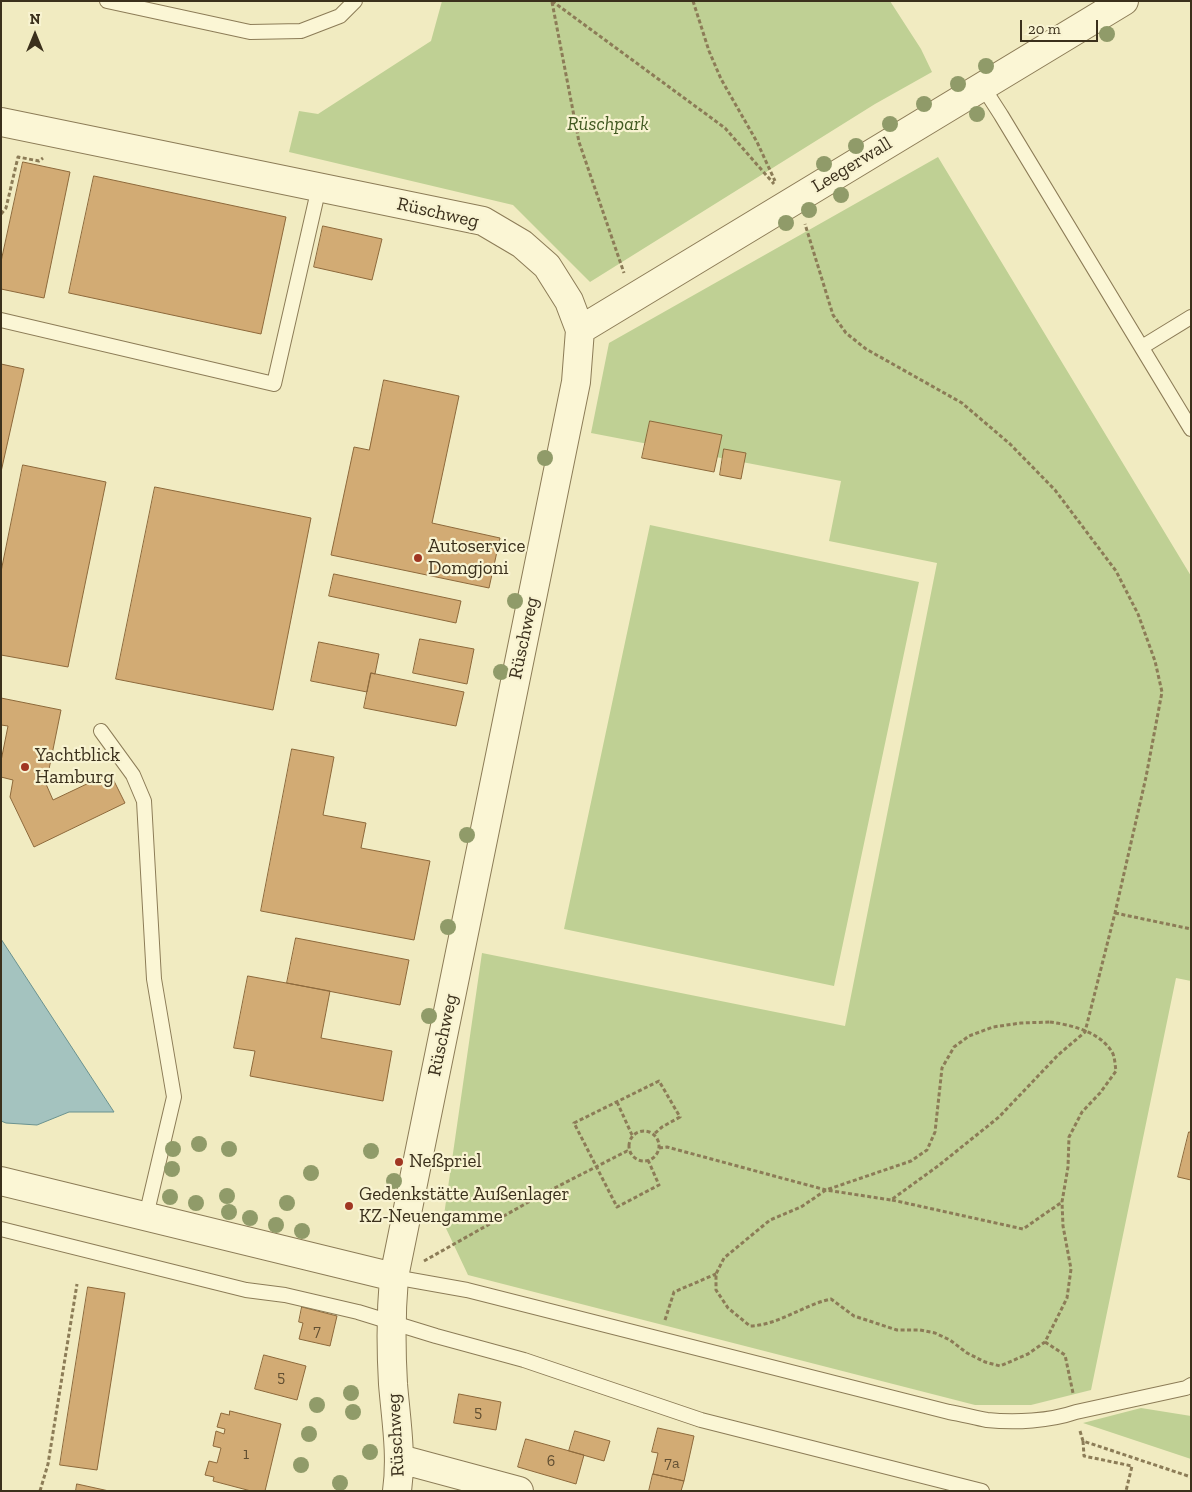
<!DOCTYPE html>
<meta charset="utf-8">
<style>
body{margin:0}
#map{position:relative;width:1192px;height:1492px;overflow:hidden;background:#f1ebc1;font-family:"Zilla Slab",serif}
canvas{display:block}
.frame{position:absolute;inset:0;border:2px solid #3b301c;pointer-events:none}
.north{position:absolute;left:10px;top:10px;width:50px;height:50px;-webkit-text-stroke:4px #f8f3d1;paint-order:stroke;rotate:0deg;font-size:14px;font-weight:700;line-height:20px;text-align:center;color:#3b301c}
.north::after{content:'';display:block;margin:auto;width:18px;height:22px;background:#3b301c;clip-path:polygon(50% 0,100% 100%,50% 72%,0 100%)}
.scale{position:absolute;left:1020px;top:20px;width:78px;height:22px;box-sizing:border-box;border:2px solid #3b301c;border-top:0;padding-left:6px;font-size:15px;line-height:18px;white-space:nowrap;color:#3b301c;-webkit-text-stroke:4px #f8f3d1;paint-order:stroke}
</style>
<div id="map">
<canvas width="1192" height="1492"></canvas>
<div class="frame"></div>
<div class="north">N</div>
<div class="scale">20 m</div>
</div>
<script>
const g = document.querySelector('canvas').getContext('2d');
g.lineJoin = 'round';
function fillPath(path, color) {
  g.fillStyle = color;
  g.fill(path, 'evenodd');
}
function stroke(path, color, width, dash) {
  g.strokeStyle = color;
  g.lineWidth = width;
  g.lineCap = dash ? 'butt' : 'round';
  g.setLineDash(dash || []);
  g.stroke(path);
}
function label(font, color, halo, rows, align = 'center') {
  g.font = font + ' "Zilla Slab",serif';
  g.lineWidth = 4.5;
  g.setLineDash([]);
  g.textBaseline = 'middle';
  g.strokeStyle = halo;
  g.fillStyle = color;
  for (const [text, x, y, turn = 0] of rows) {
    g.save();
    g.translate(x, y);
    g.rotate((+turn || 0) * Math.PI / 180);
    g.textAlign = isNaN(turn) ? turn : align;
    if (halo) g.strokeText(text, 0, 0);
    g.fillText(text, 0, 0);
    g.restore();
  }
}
fillPath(new Path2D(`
 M 442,1 L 890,1 L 921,49 L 932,72 L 875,104 L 590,282 L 513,205 L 289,152 L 299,111 L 318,114 L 431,41 Z
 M 938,157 L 1191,576 L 1191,981 L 1176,978 L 1091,1390 L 1031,1405 L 975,1405 L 468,1275 L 443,1222 L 482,953 L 845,1026 L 937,563 L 829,541 L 841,481 L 591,433 L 609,343 Z
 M 650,525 L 919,582 L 834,986 L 564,929 Z
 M 1141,1408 L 1191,1416 L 1191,1459 L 1083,1423 Z`), '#bfd094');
const water = new Path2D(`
 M 1,939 L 114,1112 L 69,1112 L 37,1125 L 6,1123 L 1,1121 Z`);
fillPath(water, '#a4c3bf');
stroke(water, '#6a928f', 1);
const building = new Path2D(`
 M 23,162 L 70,172 L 44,298 L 1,289 L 1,262 Z
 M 94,176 L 286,217 L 261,334 L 69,293 Z
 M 323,226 L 382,239 L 372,280 L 314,267 Z
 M 1,364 L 24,369 L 1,472 Z
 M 384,380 L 459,396 L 432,523 L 500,538 L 489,588 L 331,555 L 354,447 L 369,450 Z
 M 650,421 L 722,435 L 714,472 L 642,458 Z
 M 724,449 L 746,453 L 741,479 L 720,475 Z
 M 23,465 L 106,482 L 68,667 L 1,655 L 1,572 Z
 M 155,487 L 311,518 L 273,710 L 116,679 Z
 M 334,574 L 461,601 L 456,623 L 329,596 Z
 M 420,639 L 474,649 L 467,684 L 413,673 Z
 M 319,642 L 379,654 L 375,674 L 371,673 L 367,692 L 311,681 Z
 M 371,673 L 464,692 L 456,726 L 364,708 Z
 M 1,698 L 61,710 L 46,784 L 53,800 L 110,773 L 125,803 L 34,847 L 10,797 L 13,780 L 1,777 L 1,761 L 8,726 L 1,725 Z
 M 292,749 L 334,757 L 323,815 L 366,823 L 361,848 L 430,861 L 414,940 L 261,911 Z
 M 296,938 L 409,960 L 400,1005 L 287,983 Z
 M 248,976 L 330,991 L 321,1038 L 392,1051 L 383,1101 L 250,1076 L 255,1051 L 234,1048 Z
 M 1189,1132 L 1191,1132 L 1191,1180 L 1178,1177 Z
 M 88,1287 L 125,1293 L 97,1470 L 60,1465 Z
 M 302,1307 L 337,1316 L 330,1346 L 299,1339 L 303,1323 L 299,1322 Z
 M 264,1355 L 306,1366 L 297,1400 L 255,1389 Z
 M 459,1394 L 501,1402 L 496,1430 L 454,1423 Z
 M 230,1411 L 281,1424 L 265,1491 L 251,1491 L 213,1481 L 214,1477 L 205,1475 L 209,1461 L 217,1463 L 221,1448 L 213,1446 L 216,1431 L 224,1434 L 225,1429 L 217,1427 L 221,1413 L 229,1415 Z
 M 658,1428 L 694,1436 L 684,1481 L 653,1474 L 658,1453 L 652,1452 Z
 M 575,1431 L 610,1441 L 604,1461 L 569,1451 Z
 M 526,1439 L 584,1455 L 576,1484 L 518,1467 Z
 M 653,1474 L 684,1481 L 681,1491 L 649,1491 Z
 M 77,1484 L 109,1491 L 76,1491 Z`);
fillPath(building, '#d2ab74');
stroke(building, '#8d693b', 1);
const service = new Path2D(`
 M 107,1 L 250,32 L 301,31 L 340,16 L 355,1
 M 983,87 L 1001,115 L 1191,429
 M 1,320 L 274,384 L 319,187
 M 1142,347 L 1191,317
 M 101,731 L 133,775 L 144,801 L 154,979 L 174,1097 L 146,1216
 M 1,1229 L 246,1290 L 285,1295 L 358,1312 L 436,1336 L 524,1360 L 701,1420 L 982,1491
 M 394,1277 L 467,1290 L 949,1412 C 962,1414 975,1418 987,1420 C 1015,1423 1050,1421 1076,1412 L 1186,1388 L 1191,1385`);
const minor = new Path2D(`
 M 1,122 L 483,221 L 522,244 L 547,266 L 569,301 L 580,330 L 576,382 L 394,1277 C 391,1312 391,1350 393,1384 C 396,1420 402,1455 397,1491
 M 580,330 L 1124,1
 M 1,1181 L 394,1277
 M 400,1459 L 519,1491`);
stroke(service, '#8c7c57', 16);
stroke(minor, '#8c7c57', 30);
stroke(new Path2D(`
 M 552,1 L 725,128 L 774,184
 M 693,1 L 709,51 L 721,79 L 757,142 L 775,181
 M 552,2 L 579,142 L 624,273
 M 1,214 L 6,208 L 18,157 L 39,161 L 43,158
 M 1115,913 L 1191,929
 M 1050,1022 C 1072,1025 1100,1032 1112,1052 C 1115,1057 1115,1065 1116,1071 L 1100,1093 L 1082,1112 L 1069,1137 L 1068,1167 L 1062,1202 L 1063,1226 L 1071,1269 L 1067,1298 L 1045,1342 L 1028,1354 L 1000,1366 L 985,1362 L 967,1353 L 950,1340 L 935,1333 L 920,1330 L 897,1330 L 854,1316 L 831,1299 C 803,1305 779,1325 750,1326 L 728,1308 L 716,1290 L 716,1274 L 724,1258 L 770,1220 L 801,1207 L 826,1190 L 911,1161 L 927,1150 L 935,1132 L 942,1068 L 954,1047 L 969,1036 L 993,1027 L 1021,1023 Z
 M 617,1102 L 632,1135
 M629 1146a15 15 0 1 1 30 0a15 15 0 1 1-30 0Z
 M 659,1148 L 667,1147 L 826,1190 L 891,1200 L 938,1166 L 999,1117 L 1058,1055 L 1085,1032 L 1115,913 L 1146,777 L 1162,692 L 1155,661 L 1138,614 L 1116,571 L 1055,490 L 1010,444 L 962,403 L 866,349 L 846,333 L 833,315 L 805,224
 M 648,1160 L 659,1185 L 617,1207 L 574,1123 L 659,1081 L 680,1117 L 662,1127 L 654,1134
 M 892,1200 L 1023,1229 L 1062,1202
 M 424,1261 L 541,1195 L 627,1151 L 630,1153
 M 665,1320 L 674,1292 L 716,1274
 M 1045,1342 L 1065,1355 L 1073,1393
 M 1080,1431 L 1083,1441 L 1191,1477
 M 1083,1441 L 1084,1456 L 1132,1466 L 1126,1491
 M 40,1491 L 48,1464 L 77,1284`), '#8c7c57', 3, [4, 2.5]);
stroke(service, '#fbf6d5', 14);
stroke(minor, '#fbf6d5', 28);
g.fillStyle = '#909b69';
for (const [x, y] of [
 [1107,34],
 [986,66],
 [958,84],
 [924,104],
 [977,114],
 [890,124],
 [856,146],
 [824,164],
 [841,195],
 [809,210],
 [786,223],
 [545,458],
 [515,601],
 [501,672],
 [467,835],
 [448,927],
 [429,1016],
 [199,1144],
 [173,1149],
 [229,1149],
 [371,1151],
 [172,1169],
 [311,1173],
 [394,1181],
 [227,1196],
 [170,1197],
 [196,1203],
 [287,1203],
 [229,1212],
 [250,1218],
 [276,1225],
 [302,1231],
 [351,1393],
 [317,1405],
 [353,1412],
 [309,1434],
 [370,1452],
 [301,1465],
 [340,1483]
]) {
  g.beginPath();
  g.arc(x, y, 8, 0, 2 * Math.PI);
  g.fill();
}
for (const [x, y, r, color] of [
 [418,558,5,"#a03622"],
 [25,767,5,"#a03622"],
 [399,1162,5,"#a03622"],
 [349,1206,5,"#a03622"]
]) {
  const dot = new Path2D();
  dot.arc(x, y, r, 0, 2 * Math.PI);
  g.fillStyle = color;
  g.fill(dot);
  stroke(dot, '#f8f3d1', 2);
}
label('16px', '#614f32', null, [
 ["7",317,1331],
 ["5",281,1377],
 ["5",478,1412],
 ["1",246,1454],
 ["6",551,1461],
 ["7a",672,1463]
]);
label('italic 19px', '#415921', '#f8f3d1', [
 ["Rüschpark",608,125]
]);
label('19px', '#3b301c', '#f8f3d1', [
 ["Leegerwall",852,165,-31],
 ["Rüschweg",438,213,13],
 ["Rüschweg",524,638,-78],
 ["Rüschweg",443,1035,-78],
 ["Rüschweg",396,1435,-93]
]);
label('19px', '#3b301c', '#f8f3d1', [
 ["Autoservice",428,547],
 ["Domgjoni",428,569],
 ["Yachtblick",35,756],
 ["Hamburg",35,778],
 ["Neßpriel",409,1162],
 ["Gedenkstätte Außenlager",359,1195],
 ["KZ-Neuengamme",359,1217]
], 'left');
</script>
